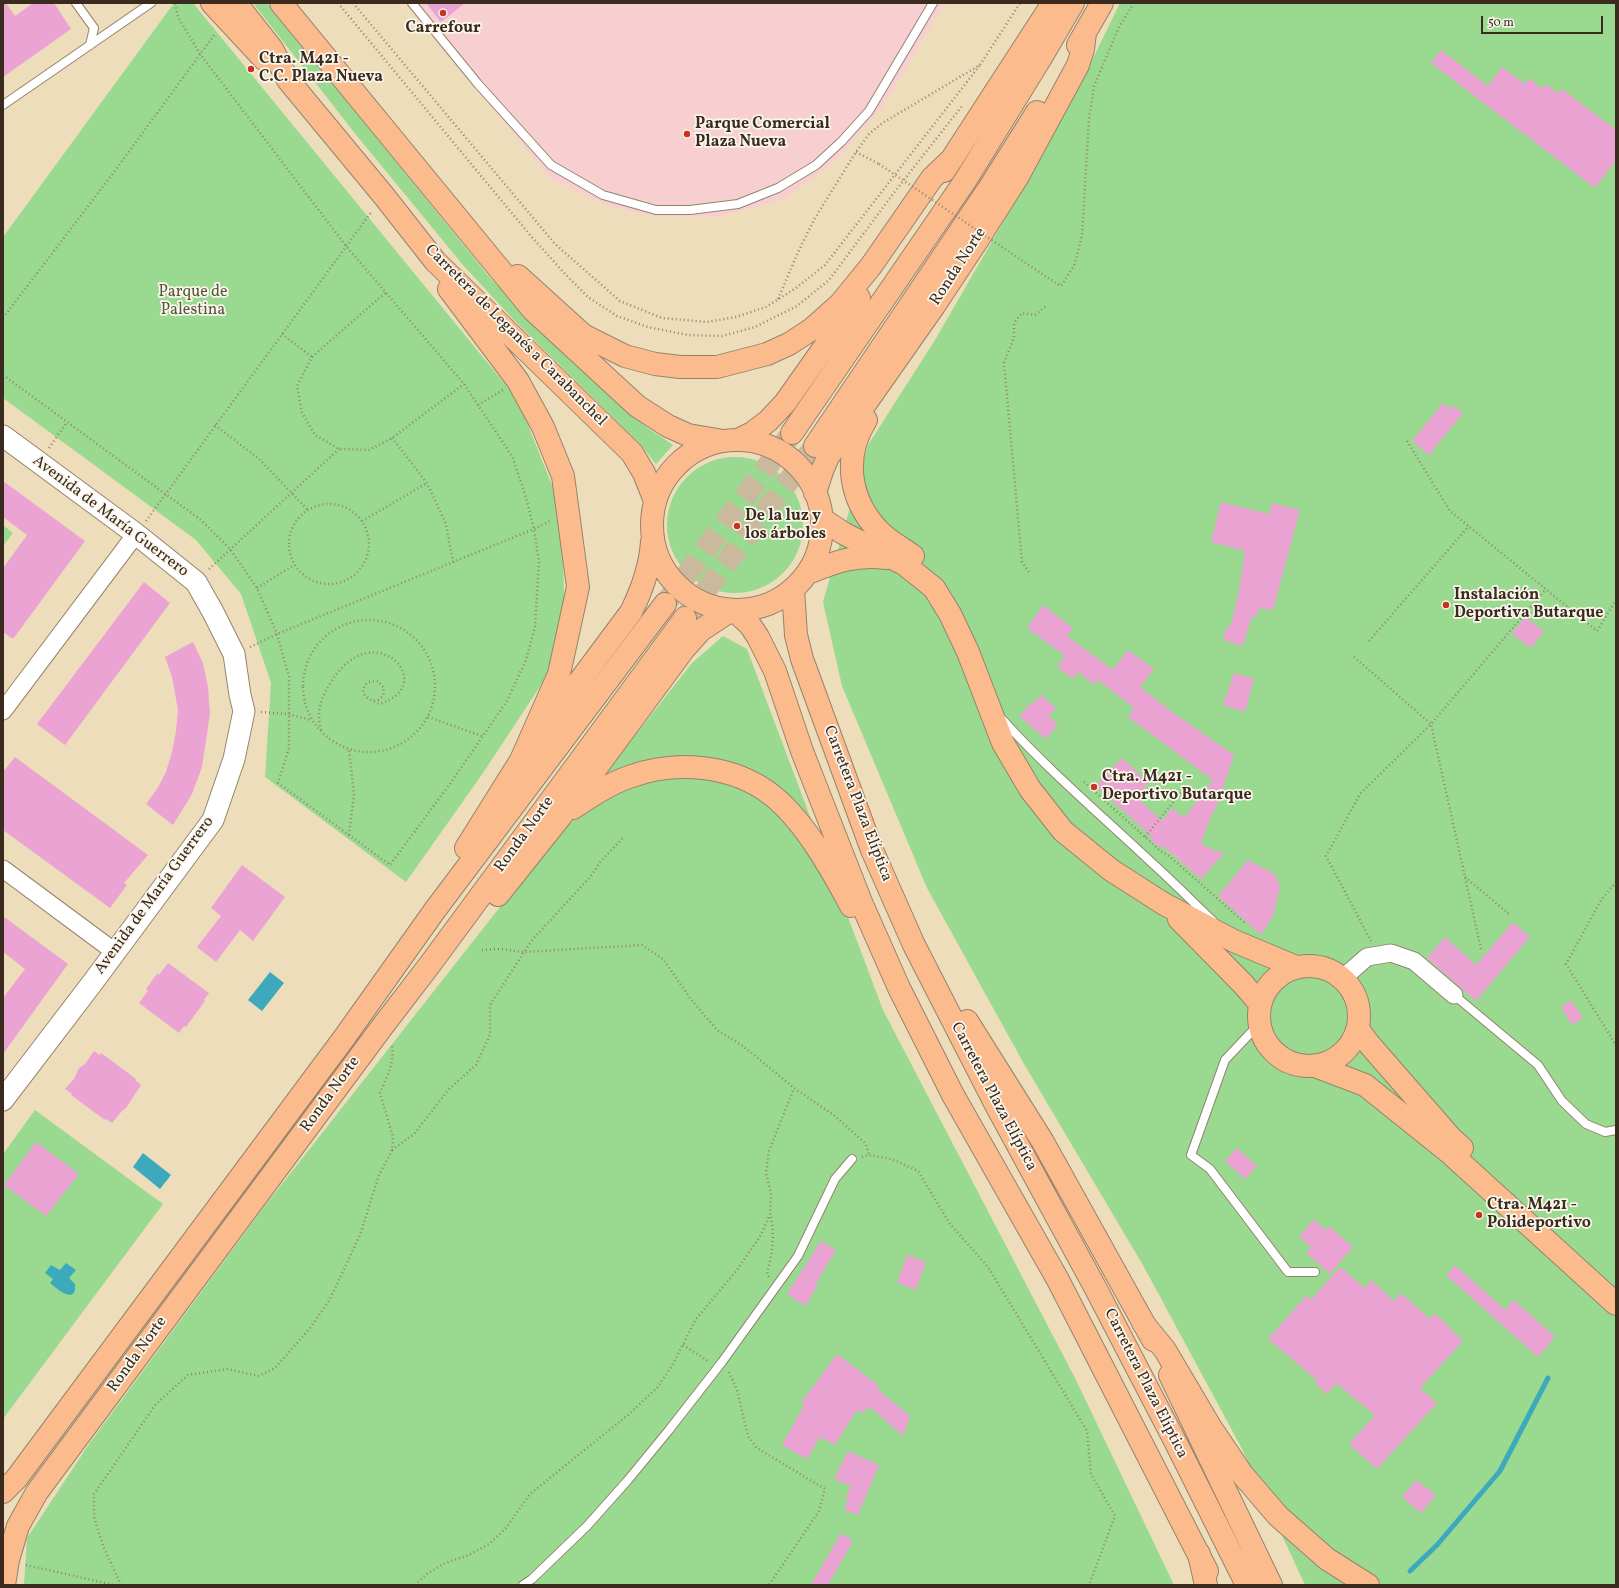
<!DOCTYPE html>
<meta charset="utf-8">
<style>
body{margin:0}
#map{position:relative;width:1619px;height:1588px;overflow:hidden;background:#edb;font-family:Vollkorn,serif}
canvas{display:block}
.frame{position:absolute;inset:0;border:4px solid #3b2a1e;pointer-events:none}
.scale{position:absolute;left:1481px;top:16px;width:122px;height:18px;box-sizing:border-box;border:2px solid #3b2a1e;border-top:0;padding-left:5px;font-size:12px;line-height:14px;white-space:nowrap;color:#3b2a1e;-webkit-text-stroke:3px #fbf7ec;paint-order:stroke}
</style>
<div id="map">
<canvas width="1619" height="1588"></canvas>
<div class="frame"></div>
<div class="scale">50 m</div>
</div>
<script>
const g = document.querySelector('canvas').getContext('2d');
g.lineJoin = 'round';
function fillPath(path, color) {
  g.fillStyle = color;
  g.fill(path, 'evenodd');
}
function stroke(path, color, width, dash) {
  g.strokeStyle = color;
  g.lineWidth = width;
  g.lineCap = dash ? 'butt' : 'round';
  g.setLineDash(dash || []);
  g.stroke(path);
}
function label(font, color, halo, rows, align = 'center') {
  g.font = font + ' Vollkorn,serif';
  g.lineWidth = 3.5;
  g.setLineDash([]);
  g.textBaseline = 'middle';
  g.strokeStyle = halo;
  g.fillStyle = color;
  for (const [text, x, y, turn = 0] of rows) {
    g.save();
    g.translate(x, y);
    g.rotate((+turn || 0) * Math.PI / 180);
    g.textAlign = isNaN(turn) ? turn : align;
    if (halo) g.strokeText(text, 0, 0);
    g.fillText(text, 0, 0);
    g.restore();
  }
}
fillPath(new Path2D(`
 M 405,3 L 945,3 L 883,106 L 836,161 L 784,199 L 719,217 L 657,216 L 610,207 L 551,179 Z`), '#f7cfd1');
fillPath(new Path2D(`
 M 174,3 L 193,3 L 518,400 L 561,508 L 566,647 L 483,773 L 406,882 L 265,777 L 271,683 L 241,594 L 196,540 L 3,398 L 3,237 Z
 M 253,3 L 267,3 L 491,279 L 611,398 L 648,428 L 673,445 L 656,464 L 638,442 L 512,318 L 463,265 L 357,136 Z
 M 1120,3 L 1616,3 L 1616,1585 L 1305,1585 L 1241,1447 L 1144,1267 L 1024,1064 L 927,888 L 842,686 L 823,602 L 868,445 L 935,340 L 1006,217 L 1076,93 Z
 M667 525a68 68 0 1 1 136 0a68 68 0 1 1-136 0Z
 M 3,525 L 13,533 L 3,546 Z
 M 723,636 L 747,649 L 883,1010 L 1075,1378 L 1174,1585 L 24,1585 L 27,1538 L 89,1444 L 267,1203 L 692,663 Z
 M 35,1110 L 163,1204 L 3,1419 L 3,1154 Z`), '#9ada90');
fillPath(new Path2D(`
 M 270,972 L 284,983 L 262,1011 L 248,1000 Z
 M 143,1153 L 171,1175 L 160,1189 L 133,1167 Z
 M 66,1263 L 76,1270 L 69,1278 L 75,1284 C 77,1306 57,1289 50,1283 L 53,1279 L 45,1273 L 51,1265 L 60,1270 Z`), '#3da9bd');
stroke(new Path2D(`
 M 1410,1571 L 1437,1545 L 1500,1471 L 1548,1378`), '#3da9bd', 5);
fillPath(new Path2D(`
 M 3,3 L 6,3 L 15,16 L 33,3 L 54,3 L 71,29 L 3,77 Z
 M 426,3 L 465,3 L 441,22 Z
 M 1441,50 L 1488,86 L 1502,67 L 1525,84 L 1529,78 L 1543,89 L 1546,84 L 1558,93 L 1562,89 L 1616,130 L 1616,160 L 1595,188 L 1431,63 Z
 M 1443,403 L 1450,409 L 1453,405 L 1463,413 L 1429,455 L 1412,441 Z
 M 3,481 L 85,541 L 13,639 L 3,632 L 3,568 L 27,535 L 3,517 Z
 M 1221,502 L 1269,514 L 1272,503 L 1300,510 L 1273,610 L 1259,608 L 1257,617 L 1252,616 L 1243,646 L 1223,640 L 1227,626 L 1230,627 L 1238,596 L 1245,551 L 1211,542 Z
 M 144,582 L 170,603 L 65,745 L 37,724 Z
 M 1043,605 L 1073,628 L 1067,636 L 1113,670 L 1128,650 L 1154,669 L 1140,687 L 1172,712 L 1234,755 L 1219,800 L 1209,821 L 1201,844 L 1213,850 L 1224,853 L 1201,879 L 1162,845 L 1160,848 L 1150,839 L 1152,837 L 1096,786 L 1122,758 L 1149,783 L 1136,797 L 1162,821 L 1172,808 L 1184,818 L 1213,780 L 1128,717 L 1134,708 L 1098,680 L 1095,685 L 1078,672 L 1073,679 L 1057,667 L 1065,656 L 1027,628 Z
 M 1525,617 L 1544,631 L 1531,648 L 1512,634 Z
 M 193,642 L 203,663 L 208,687 L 210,714 L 202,767 L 192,794 L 173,825 L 146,804 L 157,789 L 166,772 L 172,752 L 176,731 L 178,710 L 172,677 L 165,657 Z
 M 1234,673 L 1254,679 L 1245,712 L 1223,705 Z
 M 1041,695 L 1056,708 L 1049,716 L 1058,725 L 1046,739 L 1019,716 L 1032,702 L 1034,703 Z
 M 15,757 L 148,855 L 124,883 L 127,885 L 110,908 L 3,830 L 3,772 Z
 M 1248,860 L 1275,874 L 1280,887 L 1273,916 L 1261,935 L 1218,896 Z
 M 242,865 L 285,897 L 253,941 L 240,930 L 216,962 L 197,947 L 221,916 L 211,908 Z
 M 3,916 L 68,964 L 3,1054 L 3,998 L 25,969 L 3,952 Z
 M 1513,922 L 1530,937 L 1476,1001 L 1427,958 L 1445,937 L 1476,965 Z
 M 168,963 L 209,993 L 204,1000 L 205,1001 L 186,1027 L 184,1026 L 179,1033 L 139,1003 L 148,991 L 146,989 L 153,979 L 158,973 L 159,975 Z
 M 1571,1000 L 1583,1018 L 1572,1025 L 1561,1007 Z
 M 94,1051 L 100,1055 L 101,1053 L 112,1061 L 136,1079 L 135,1080 L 141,1085 L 126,1108 L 122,1111 L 112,1123 L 106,1119 L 105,1120 L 71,1095 L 72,1094 L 65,1089 L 74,1079 L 79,1068 L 85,1064 Z
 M 36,1142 L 79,1174 L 46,1216 L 4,1185 Z
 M 1237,1148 L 1257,1166 L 1245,1179 L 1225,1161 Z
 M 1314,1219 L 1325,1230 L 1329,1226 L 1353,1247 L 1330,1274 L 1306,1253 L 1311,1247 L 1299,1237 Z
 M 821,1241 L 836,1250 L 816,1283 L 818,1285 L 805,1306 L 787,1294 Z
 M 907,1255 L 926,1262 L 916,1290 L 897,1283 Z
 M 1455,1265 L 1505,1310 L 1514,1300 L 1555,1337 L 1538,1357 L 1446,1275 Z
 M 1340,1267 L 1365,1288 L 1371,1280 L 1394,1301 L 1401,1293 L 1430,1319 L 1435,1313 L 1463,1341 L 1420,1388 L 1437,1403 L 1377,1469 L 1349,1444 L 1375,1415 L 1336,1383 L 1327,1394 L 1315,1383 L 1317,1380 L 1268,1339 L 1307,1295 L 1311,1300 Z
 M 837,1354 L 879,1386 L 878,1390 L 910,1416 L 903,1436 L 870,1407 L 861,1413 L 857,1410 L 835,1445 L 820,1437 L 807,1459 L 782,1445 L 804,1405 L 801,1403 Z
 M 848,1451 L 879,1465 L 858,1515 L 844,1510 L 848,1501 L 845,1500 L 851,1486 L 834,1479 Z
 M 1416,1480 L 1436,1495 L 1421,1513 L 1402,1497 Z
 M 841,1533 L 853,1541 L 828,1585 L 811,1585 Z`), '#eaa3d3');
stroke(new Path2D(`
 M 665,604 L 792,433
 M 685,618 L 815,446`), '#cab99c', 22, [22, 11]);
const service = new Path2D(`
 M 76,3 L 94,28 L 90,45
 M 412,3 L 478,84 L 551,165 L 603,195 L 656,210 L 690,210 L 738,204 L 778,188 L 816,165 L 842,141 L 869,111 L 933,3
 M 3,105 L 151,3
 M 1002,719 C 1048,770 1101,815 1151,862 C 1172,881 1192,901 1213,921
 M 1454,995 L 1538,1065 L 1562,1101 L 1586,1124 L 1605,1132 L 1616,1130
 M 1258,1025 L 1225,1060 L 1191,1155 L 1210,1169 L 1288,1272 L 1315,1272
 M 523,1585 L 532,1579 L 587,1526 L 628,1480 L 669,1430 L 722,1362 L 798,1256 L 835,1179 L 852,1159`);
const minor = new Path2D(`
 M 3,711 L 136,534
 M 3,869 L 115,952
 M 1343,978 L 1367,957 L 1391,953 L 1414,961 L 1454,995`);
const tertiary = new Path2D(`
 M 3,436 L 136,534 L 196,582 L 213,612 L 234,654 L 240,695 L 244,711 L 234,759 L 213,820 L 93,982 L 3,1100`);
const primary = new Path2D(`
 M 212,3 L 264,59
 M 236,3 L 272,49 L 288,80 L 384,196 L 435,261 L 632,453 L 644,473 L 655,501
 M 281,3 L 533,310 L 637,406 L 668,426 L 688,435 L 723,441
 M 1078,45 L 1102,3
 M 944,171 L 1053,3
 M 518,276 L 583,335 L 625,356 L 655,364 L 680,367 L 717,367 L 767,354 L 789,344 L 812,329 L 840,304 L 871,266 L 932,178 L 952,159
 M 449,289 L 518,381 L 543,427 L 563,476 L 578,587 L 559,674 L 521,760
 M 866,420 C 843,457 849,499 878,530 C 888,541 901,547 913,556
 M 792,433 L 965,181 L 1042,56 L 1073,3
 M 738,440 L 752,433 L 768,421 L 785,403 L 859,298
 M652 525a85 85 0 1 1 170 0a85 85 0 1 1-170 0Z
 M 815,446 L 988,190 L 1037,112
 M 815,493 L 822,471 L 828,457 L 934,306 L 975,244 L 1018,176 L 1078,65 L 1083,49 L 1085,33
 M 822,519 L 843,533 L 904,564 L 934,588 L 950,614 L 968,652 L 1003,743 L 1030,789 L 1063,831 L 1111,870 L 1164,904 L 1234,941 L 1296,967
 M 808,573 C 835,562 856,554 886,558
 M 793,589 L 796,635 L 802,659 L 872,850 L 914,945 L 996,1105 L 1096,1289 L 1176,1443 L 1247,1585
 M 735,611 L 750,625 L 758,637 L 775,671 L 802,751 L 861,902 L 899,988 L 953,1095 L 1058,1280 L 1207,1571
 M 573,808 C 591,796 609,784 629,777 C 675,760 733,764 773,796 C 805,822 832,870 851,906
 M 466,848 L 521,760 L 631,612 C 642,590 650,568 652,542
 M 498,895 L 561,816 L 684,649 L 701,630 L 730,611
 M 1179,919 L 1244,985 L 1260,1004
 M1259 1016a50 50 0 1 1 100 0a50 50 0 1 1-100 0Z
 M 967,1021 L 1043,1142 L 1153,1340
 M 1358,1029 L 1369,1044 L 1451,1138 L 1462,1148
 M 1315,1066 L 1365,1085 L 1451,1154 L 1616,1304
 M 1170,1375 L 1271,1585
 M 3,1492 L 16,1479 L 344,1038 L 435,910 L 665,604
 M 4,1585 L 8,1560 L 18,1526 L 37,1492 L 382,1027 L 431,963 L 685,618`);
const motorway = new Path2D(`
 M 1143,1323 L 1165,1350 L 1211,1428 L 1242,1474 L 1278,1516 L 1327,1559 L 1368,1585
 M 1199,1554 L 1206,1585`);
stroke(service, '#94846c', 10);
stroke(minor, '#94846c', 19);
stroke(tertiary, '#94846c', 23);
stroke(primary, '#94846c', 24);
stroke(motorway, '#94846c', 24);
stroke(new Path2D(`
 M 338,3 L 530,235 L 566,275 L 588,297 L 617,316 L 648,327 L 688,335 L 722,336 L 755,327 L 797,306 L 829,280 L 896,190 L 962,106
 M 353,3 L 555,244 L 620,301 L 662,318 L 707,322 L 736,317 L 766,307 L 796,288 L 825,265 L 980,65
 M 856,152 L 879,164
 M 1048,278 L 1061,286 L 1074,266 L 1082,236 L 1089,119 L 1094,86 L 1119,27 L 1134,3
 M 385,293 L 312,357 L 297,386 L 302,413 L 315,435 L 339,449 L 369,450 L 392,438 L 464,384
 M 778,299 L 799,250 L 815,218 L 856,152 L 869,134 L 884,122 L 980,65 L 1020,3
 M 3,318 L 111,176 L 215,34
 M 282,334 L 312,357
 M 3,375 L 201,520 L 230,549 L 257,588 L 277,634 L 289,677 L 289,748 L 278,783 L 390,865 L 452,781 L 507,701 L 526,660 L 535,627 L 539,562 L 534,529 L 525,494 L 512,456 L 464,384 L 346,246 L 200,54 L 178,17 L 175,3
 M 478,405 L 503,390
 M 215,425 L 259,459 L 308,510
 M 392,438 L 427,483 L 446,524 L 453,562
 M 1407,441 L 1450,511 L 1597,631 L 1616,600
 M 49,448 L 67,422
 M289 544a40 40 0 1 1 80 0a40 40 0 1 1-80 0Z
 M 146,521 L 372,211
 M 362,521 L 427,483
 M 209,569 L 339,449
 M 1029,572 L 1022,562 L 1004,363 L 1014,338 L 1014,323 L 1022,313 L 1035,315 L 1047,305
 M 257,588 L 294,565
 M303 686a66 66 0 1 1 132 0a66 66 0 1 1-132 0Z
 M 1369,641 L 1469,526
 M 250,647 L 277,634 L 534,529 L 550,521
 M 1354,657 L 1431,724 L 1360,794 L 1326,856 L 1371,941
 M 261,712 L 288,714 L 311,720
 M 428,717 L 482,736
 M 321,730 C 316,711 321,698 331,682 C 374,612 441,686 379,704 C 369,699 356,694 368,682 L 378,681 L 384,688 L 383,696 L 378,700 L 373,701
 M 1084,782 L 1145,837 L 1160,851 L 1168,855 L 1246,924
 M 349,835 L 354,794 L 349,750
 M 1145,837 L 1184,789
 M 1465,877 L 1509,914
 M 1616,882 L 1601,900 L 1566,964 L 1616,1045
 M 1481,949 L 1431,724 L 1546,589
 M 482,950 L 501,949 L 524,952 L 642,945 L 663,959 L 690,998 L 717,1030 L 743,1046 L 794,1088 L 835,1116 L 866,1144 L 869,1155
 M 392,1150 L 414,1134 L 449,1089 L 476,1065 L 490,1035 L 490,1005 L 524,952 L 533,939 L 591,876 L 601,861 L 623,838
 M 862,1157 L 869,1155 L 892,1159 L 918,1171 L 950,1224 L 988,1267 L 1087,1431 L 1091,1474 L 1115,1516 L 1089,1585
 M 769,1277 L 767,1272 C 773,1253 775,1233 770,1214
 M 683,1345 L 708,1361
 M 729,1372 L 737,1390 L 748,1436 L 757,1448 L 825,1489 L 819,1511 L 769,1585
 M 26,1565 L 114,1585
 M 121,1585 L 103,1546 L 94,1517 L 94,1494 L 156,1404 L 188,1375 L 227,1369 L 259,1376 L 275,1368 L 311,1327 L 330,1299 L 360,1235 L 379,1175 L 392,1151 L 393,1137 L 380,1093 C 386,1079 395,1062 392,1046
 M 415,1585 L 427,1574 L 445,1563 L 469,1555 L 489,1544 L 506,1528 L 530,1494 L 628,1415 L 657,1388 L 672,1366 L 696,1319 L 737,1270 L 761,1235 L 770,1214 L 771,1193 L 766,1173 L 769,1151 L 794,1088`), '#94846c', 2.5, [1, 3]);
stroke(service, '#fff', 8);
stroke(minor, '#fff', 17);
stroke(tertiary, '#fff', 21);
stroke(primary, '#fbbb8d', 22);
stroke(motorway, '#fbbb8d', 22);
stroke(new Path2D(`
 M 879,164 L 1048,278`), '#94846c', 2.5, [1, 3]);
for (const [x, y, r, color] of [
 [443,13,4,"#c8321e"],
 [251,69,4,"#c8321e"],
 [687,134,4,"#c8321e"],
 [737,526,4,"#c8321e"],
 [1446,605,4,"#c8321e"],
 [1094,787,4,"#c8321e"],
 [1479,1215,4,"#c8321e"]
]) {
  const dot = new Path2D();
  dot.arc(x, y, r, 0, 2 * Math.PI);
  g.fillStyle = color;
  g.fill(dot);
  stroke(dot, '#fbf7ec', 1.5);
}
label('bold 16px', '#3b2a1e', '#fbf7ec', [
 ["Carrefour",443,29,"center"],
 ["Ctra. M421 -",259,60],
 ["C.C. Plaza Nueva",259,78],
 ["Parque Comercial",695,125],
 ["Plaza Nueva",695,143],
 ["De la luz y",745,517],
 ["los árboles",745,535],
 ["Instalación",1454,596],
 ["Deportiva Butarque",1454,614],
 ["Ctra. M421 -",1102,778],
 ["Deportivo Butarque",1102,796],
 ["Ctra. M421 -",1487,1206],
 ["Polideportivo",1487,1224]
], 'left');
label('16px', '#3b2a1e', '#fbf7ec', [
 ["Ronda Norte",959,267,-57],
 ["Carretera de Leganés a Carabanchel",515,336,45],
 ["Avenida de María Guerrero",110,517,37],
 ["Carretera Plaza Elíptica",857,804,69],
 ["Ronda Norte",525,835,-54],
 ["Avenida de María Guerrero",155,896,-54],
 ["Ronda Norte",331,1095,-54],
 ["Carretera Plaza Elíptica",993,1097,62],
 ["Ronda Norte",138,1355,-54],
 ["Carretera Plaza Elíptica",1145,1384,63]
]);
label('16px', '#53563a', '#fbf7ec', [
 ["Parque de",193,293],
 ["Palestina",193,311]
]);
</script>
